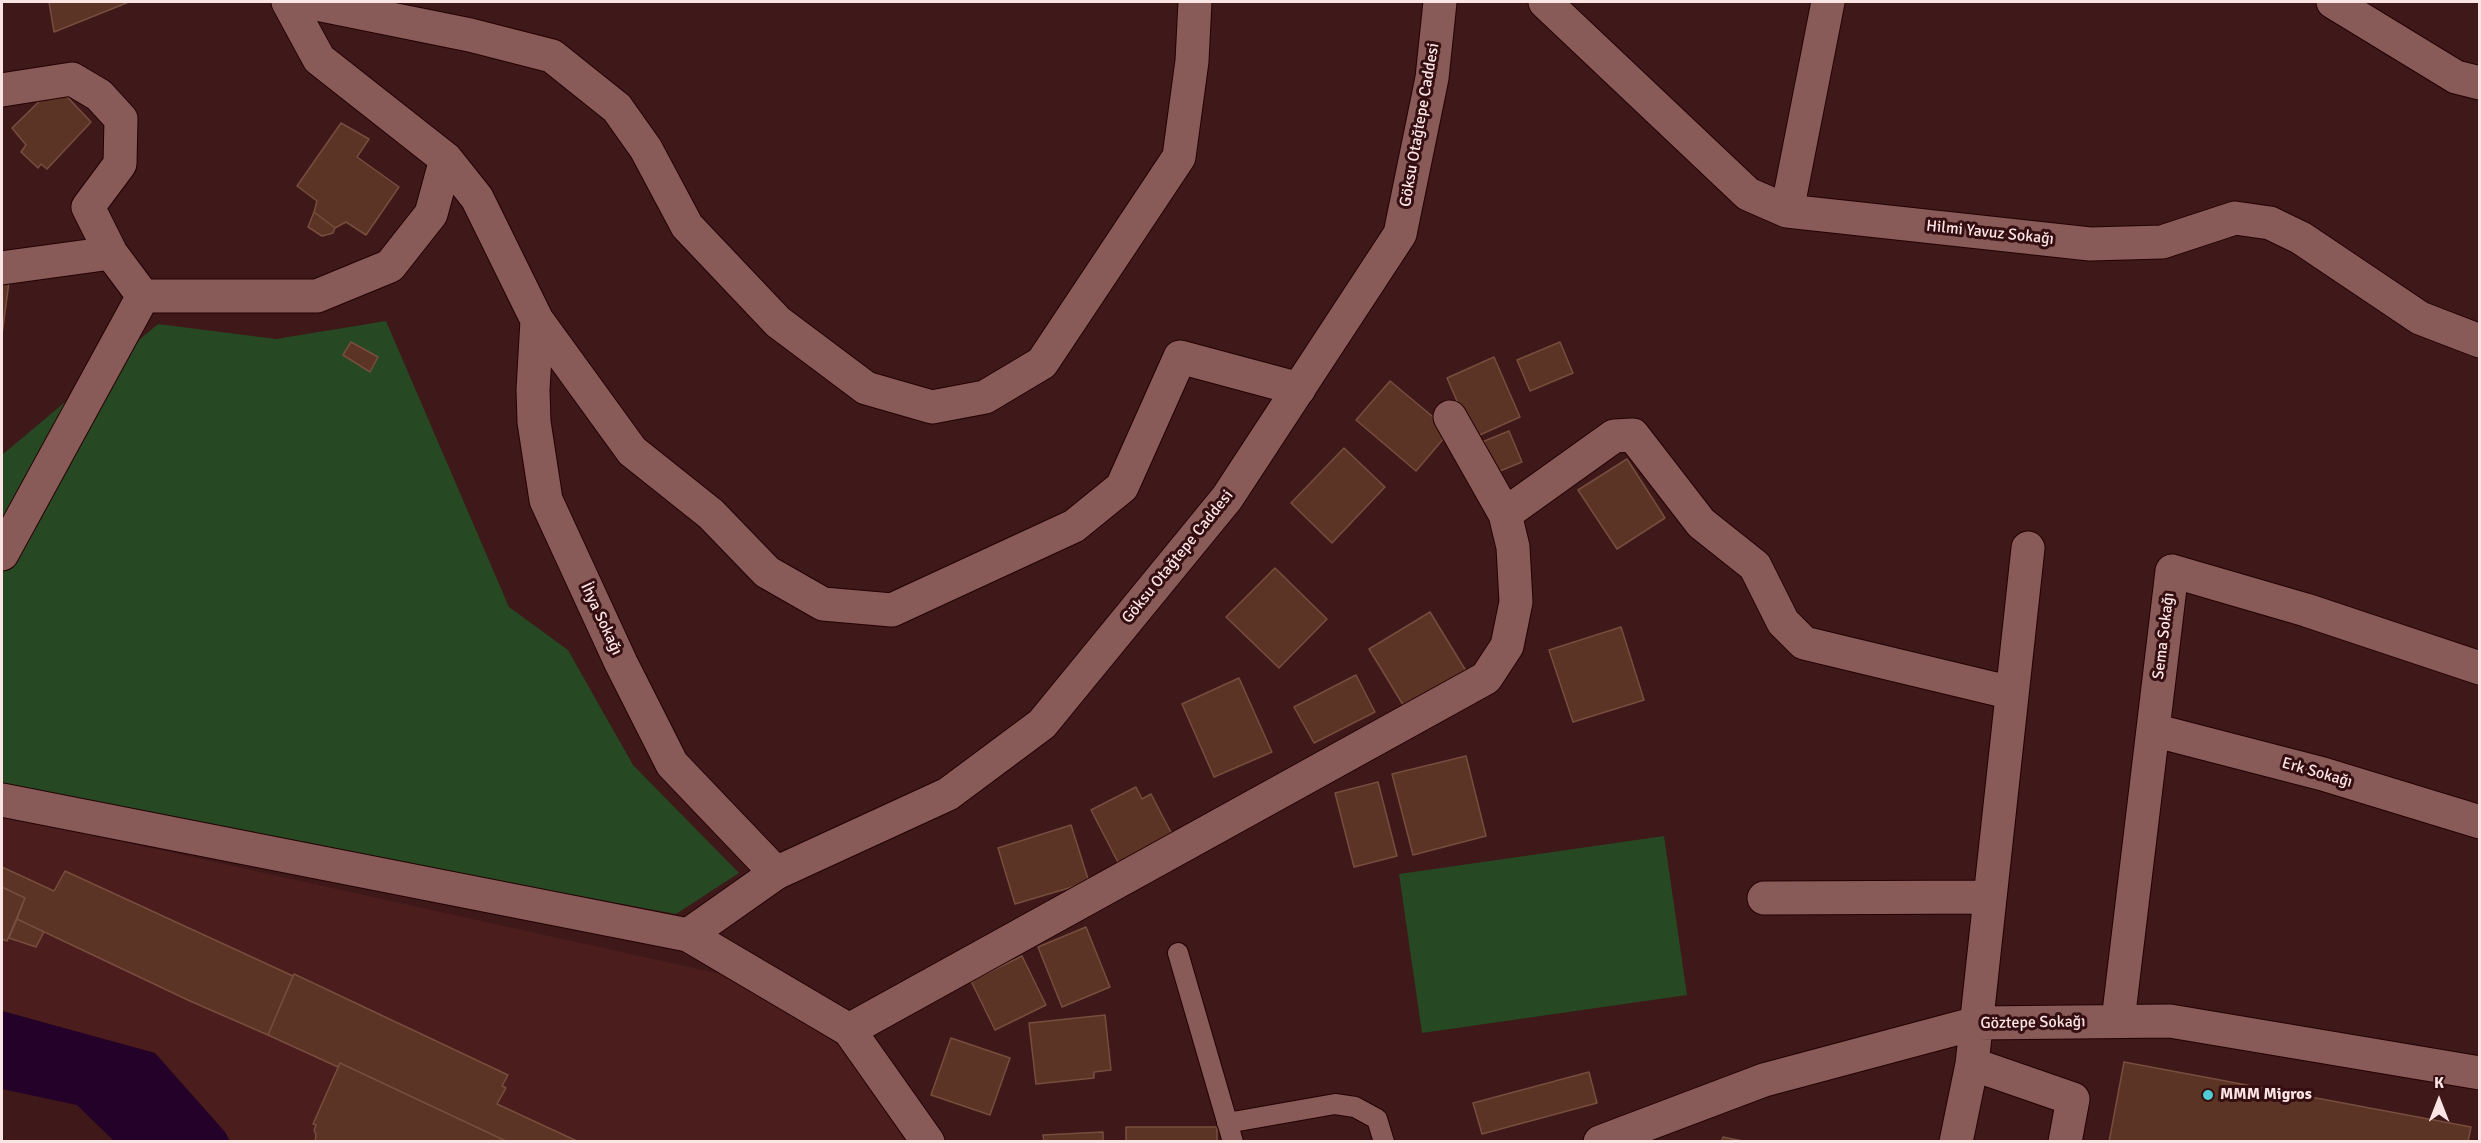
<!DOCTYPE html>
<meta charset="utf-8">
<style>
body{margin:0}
#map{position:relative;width:2481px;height:1143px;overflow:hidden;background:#3f1819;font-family:Signika,sans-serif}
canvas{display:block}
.frame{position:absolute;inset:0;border:3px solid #fbe5e4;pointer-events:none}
.north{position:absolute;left:2409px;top:1071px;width:60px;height:60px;-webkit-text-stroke:4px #340e10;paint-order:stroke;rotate:0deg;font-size:16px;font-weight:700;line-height:24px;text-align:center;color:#fbe5e4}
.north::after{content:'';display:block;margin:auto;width:21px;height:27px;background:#fbe5e4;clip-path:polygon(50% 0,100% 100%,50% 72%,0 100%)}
</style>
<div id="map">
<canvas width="2481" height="1143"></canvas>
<div class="frame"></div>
<div class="north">K</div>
</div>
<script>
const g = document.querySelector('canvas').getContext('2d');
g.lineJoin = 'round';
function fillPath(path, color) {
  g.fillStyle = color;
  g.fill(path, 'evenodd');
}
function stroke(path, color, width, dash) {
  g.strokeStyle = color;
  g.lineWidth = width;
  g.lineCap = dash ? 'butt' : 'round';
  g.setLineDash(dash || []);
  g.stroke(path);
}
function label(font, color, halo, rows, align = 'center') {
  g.font = font + ' Signika,sans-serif';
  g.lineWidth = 6;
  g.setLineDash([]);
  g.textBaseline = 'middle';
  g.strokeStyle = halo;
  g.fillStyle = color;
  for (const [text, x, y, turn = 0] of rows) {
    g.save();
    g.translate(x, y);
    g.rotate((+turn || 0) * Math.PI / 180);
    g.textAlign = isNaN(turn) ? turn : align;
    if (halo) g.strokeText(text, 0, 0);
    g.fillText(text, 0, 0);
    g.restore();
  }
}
fillPath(new Path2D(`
 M 2,815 L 753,981 L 864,1065 L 910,1141 L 230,1141 L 225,1132 L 155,1053 L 2,1011 Z`), '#4c1d1d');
fillPath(new Path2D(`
 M 386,321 L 509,607 L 568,650 L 633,765 L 739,873 L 676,914 L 2,789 L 2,455 L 158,324 L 276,339 Z
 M 1664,836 L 1687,995 L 1422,1033 L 1399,874 Z`), '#264822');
fillPath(new Path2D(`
 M 2,1011 L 155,1053 L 225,1132 L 230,1141 L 114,1141 L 77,1105 L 2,1089 Z`), '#230129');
const building = new Path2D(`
 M 49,2 L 129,2 L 54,32 Z
 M 56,85 L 91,122 L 47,169 L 41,164 L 38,168 L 21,152 L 26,145 L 12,128 Z
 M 341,123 L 369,139 L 357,157 L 399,187 L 366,235 L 346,222 L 335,228 L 314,212 L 317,201 L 297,186 Z
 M 314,212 L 335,228 L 333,233 L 322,236 L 308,227 Z
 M 2,274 L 10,274 L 2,335 Z
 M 351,342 L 378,357 L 370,372 L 343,355 Z
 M 1560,342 L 1573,373 L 1530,391 L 1517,360 Z
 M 1494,357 L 1520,417 L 1473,438 L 1447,378 Z
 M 1390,381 L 1450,431 L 1416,471 L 1356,420 Z
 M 1509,431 L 1522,462 L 1490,475 L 1477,444 Z
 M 1344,448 L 1385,487 L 1332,543 L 1291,503 Z
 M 1627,459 L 1665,518 L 1617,549 L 1578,490 Z
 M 1275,568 L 1327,619 L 1279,668 L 1226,617 Z
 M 1430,612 L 1466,671 L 1405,708 L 1369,649 Z
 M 1621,627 L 1644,700 L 1573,722 L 1549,650 Z
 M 1356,675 L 1375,712 L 1314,743 L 1294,707 Z
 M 1239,678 L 1272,752 L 1214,777 L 1182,704 Z
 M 1466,756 L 1486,836 L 1413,855 L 1392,774 Z
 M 1378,782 L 1397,856 L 1354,867 L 1335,793 Z
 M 1136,787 L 1142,799 L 1151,794 L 1176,842 L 1122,870 L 1091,810 Z
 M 1071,825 L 1089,882 L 1015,904 L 998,848 Z
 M 2,867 L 54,891 L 65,871 L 293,976 L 268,1035 L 190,1001 L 17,919 L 25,898 L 2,887 Z
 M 2,887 L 25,898 L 7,941 L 2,939 Z
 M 17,919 L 44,932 L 36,947 L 9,938 Z
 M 1086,927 L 1110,987 L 1062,1007 L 1038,947 Z
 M 1022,956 L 1046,1005 L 995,1030 L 971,981 Z
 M 294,974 L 508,1075 L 502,1086 L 506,1088 L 497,1104 L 579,1142 L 508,1142 L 340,1063 L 338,1067 L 268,1035 Z
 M 1105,1015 L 1111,1070 L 1094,1072 L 1094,1078 L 1036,1084 L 1029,1023 Z
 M 951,1038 L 1010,1058 L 990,1115 L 931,1095 Z
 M 2124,1062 L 2471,1127 L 2468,1142 L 2109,1142 Z
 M 340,1063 L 508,1142 L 315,1142 L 316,1135 L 314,1130 L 316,1125 L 313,1124 Z
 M 1589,1072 L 1597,1103 L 1482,1134 L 1473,1103 Z
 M 1126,1127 L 1217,1127 L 1217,1142 L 1126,1142 Z
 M 1103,1132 L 1103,1142 L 1044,1142 L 1043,1135 Z
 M 1723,1137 L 1747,1142 L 1721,1142 Z`);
fillPath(building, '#5b3425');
stroke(building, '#774e3e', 1.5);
const service = new Path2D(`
 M 1178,953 L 1233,1142
 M 1227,1123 L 1335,1104 L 1355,1107 L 1377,1119 L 1384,1142`);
const minor = new Path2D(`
 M 288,2 L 319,59 L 446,159 L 477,198 L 537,320 L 632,451 L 711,514 L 767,572 L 823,604 L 892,610 L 1074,526 L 1122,487 L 1180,357 L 1299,389
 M 307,2 L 470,35 L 552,56 L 617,108 L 646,149 L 687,226 L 778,322 L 866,388 L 932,407 L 985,397 L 1042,363 L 1179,157 L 1192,61 L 1195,2
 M 1545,2 L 1748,194 L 1787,211 L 2090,244 L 2162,242 L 2235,218 L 2270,223 L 2301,238 L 2420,318 L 2480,341
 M 2333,2 L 2456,77 L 2480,83
 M 2,90 L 72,79 L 99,95 L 121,119 L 120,164 L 88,207 L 111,253 L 143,296 L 317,296 L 390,266 L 431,214 L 446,159
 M 1787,211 L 1828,2
 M 2,268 L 111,253
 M 537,320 L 533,390 L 534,422 L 546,500 L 621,663 L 672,764 L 776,873
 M 1505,514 L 1614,436 L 1633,435 L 1701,523 L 1755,566 L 1783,622 L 1804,643 L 2012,693
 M 2,554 L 143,296
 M 2153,730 L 2323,774 L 2480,822
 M 2,800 L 688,935 L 849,1030 L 928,1142
 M 1764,898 L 1990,897
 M 2118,1021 L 2172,571 L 2306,610 L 2480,668
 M 849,1030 L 1486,678 L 1507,646 L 1516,602 L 1513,547 L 1505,514 L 1450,417
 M 1972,1064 L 2073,1099 L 2065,1142
 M 1600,1142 L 1764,1080 L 1977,1023 L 2170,1021 L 2480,1073
 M 1956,1142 L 1972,1064 L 2028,548`);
const tertiary = new Path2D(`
 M 688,935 L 776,873 L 948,794 L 1042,724 L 1227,498 L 1400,234 L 1432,78 L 1440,2`);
stroke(service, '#240204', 22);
stroke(minor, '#240204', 35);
stroke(tertiary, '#240204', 35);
stroke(service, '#885a58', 20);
stroke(minor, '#885a58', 33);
stroke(tertiary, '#885a58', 33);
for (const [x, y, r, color] of [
 [2208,1095,6,"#51ccd4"]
]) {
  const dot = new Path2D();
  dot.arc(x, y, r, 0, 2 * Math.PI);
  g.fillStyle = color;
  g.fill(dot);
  stroke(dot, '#340e10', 2);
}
label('16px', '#fbe5e4', '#340e10', [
 ["Göksu Otağtepe Caddesi",1420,125,-80],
 ["Hilmi Yavuz Sokağı",1990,233,6],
 ["Göksu Otağtepe Caddesi",1178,557,-51],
 ["İhya Sokağı",601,619,65],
 ["Sema Sokağı",2164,636,-83],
 ["Erk Sokağı",2317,773,16],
 ["Göztepe Sokağı",2033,1023,-1]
]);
label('bold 16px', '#fbe5e4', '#340e10', [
 ["MMM Migros",2220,1095]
], 'left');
</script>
